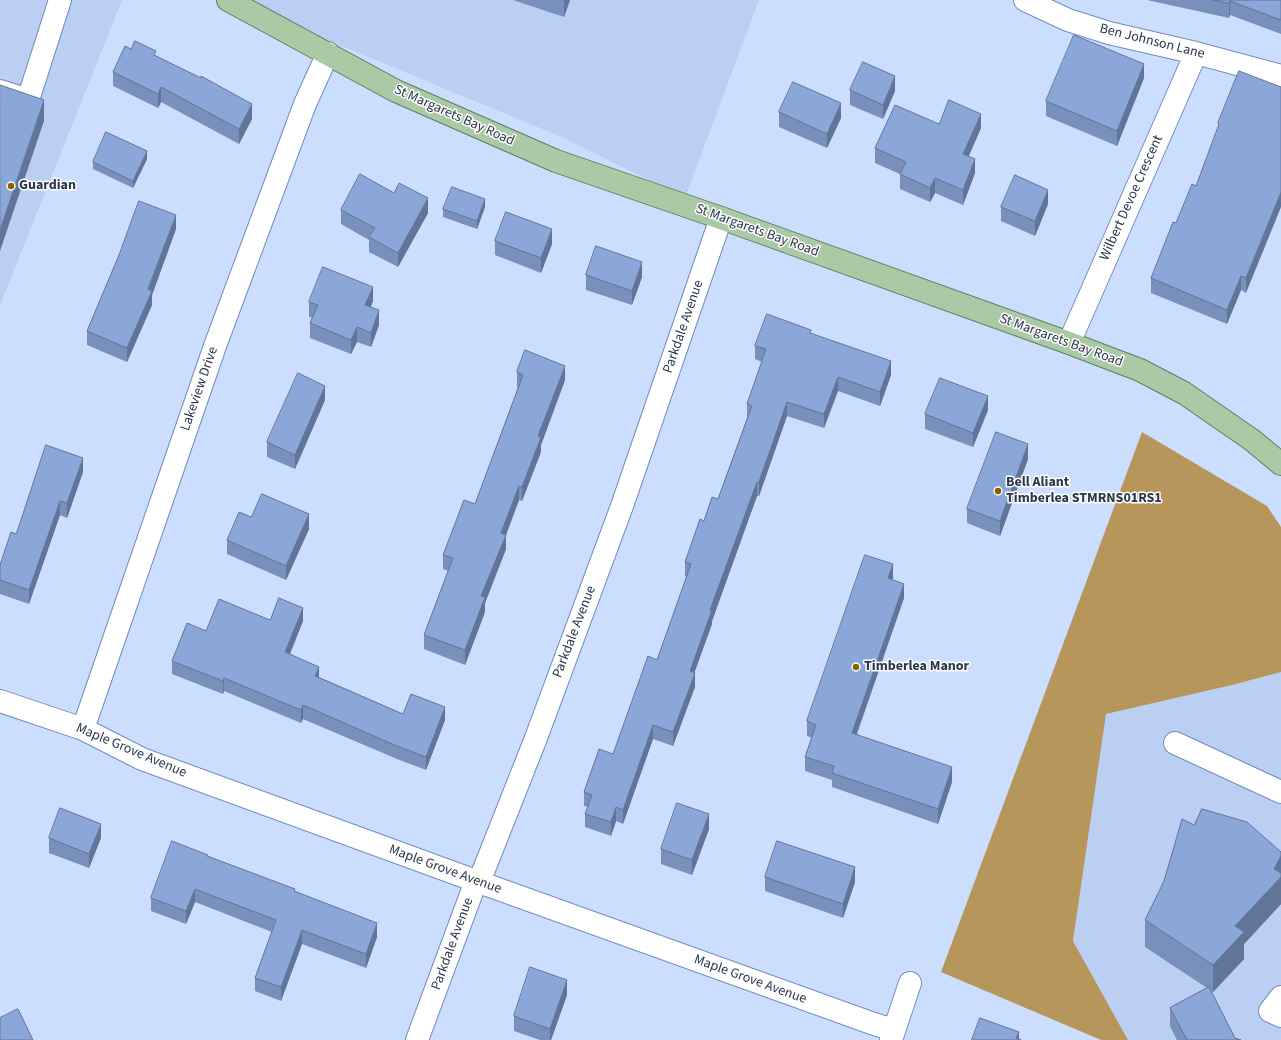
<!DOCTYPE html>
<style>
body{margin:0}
canvas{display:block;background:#ccdefe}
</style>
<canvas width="1281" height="1040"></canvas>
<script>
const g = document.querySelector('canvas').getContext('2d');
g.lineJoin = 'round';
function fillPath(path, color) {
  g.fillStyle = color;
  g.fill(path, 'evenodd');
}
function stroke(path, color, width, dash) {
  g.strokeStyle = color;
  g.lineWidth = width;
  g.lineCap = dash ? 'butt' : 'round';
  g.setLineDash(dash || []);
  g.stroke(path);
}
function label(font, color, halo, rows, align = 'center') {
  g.font = font + ' "Source Sans 3",sans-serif';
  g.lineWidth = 3;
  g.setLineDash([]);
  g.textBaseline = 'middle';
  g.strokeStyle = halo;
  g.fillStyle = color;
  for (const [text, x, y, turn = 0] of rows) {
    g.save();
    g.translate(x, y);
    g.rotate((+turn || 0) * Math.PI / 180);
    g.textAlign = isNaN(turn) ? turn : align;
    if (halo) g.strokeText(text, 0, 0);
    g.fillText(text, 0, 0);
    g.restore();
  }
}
fillPath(new Path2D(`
 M 0,0 L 122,0 L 0,305 Z
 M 231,0 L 759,0 L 685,198 L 564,138 Z
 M 1281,672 L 1281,1040 L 1128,1040 L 1073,941 L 1106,714 L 1232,685 Z`), '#bbcff2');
fillPath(new Path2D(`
 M 1142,432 L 1267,506 L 1281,527 L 1281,672 L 1232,685 L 1106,714 L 1073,941 L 1128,1040 L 1101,1040 L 941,972 Z`), '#b6965b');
const minor = new Path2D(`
 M 1025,0 L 1068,20 L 1109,33 L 1196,53 L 1281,76
 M 0,91 L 28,100 L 60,0
 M 1069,343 L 1196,53
 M 0,701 L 83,729 L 142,759 L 476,881 L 874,1024 L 894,1030
 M 83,729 L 215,346 L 305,104 L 328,53
 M 1175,743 L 1281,792
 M 1281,997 L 1270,1011 L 1281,1016
 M 417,1040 L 476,881 L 481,877 L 536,738 L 622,506 L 721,218
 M 891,1040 L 910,983`);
const major = new Path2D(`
 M 228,0 L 396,91 L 556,161 L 721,218 L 1069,343 L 1140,370 L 1184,393 L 1252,440 L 1281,464`);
stroke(minor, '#728dbe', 24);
stroke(major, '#587f60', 24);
stroke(minor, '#fff', 22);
stroke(major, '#aacaa6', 22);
fillPath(new Path2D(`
 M 513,0 L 570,0 L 564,17 Z
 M 1147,0 L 1281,0 L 1281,34 L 1230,15 L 1229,18 Z
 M 131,49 L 156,56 L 252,119 L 239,144 L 161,102 L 158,108 L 113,86 L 113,72 Z
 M 1144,78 L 1117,146 L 1046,116 L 1046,101 Z
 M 1281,87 L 1246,293 L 1241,290 L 1227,324 L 1151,293 L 1151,278 L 1176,223 L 1196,186 L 1218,129 L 1218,123 Z
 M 850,90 L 895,91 L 883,119 L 850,105 Z
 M 779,112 L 841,118 L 827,148 L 779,127 Z
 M 939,124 L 981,128 L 969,156 L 975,173 L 963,205 L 935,193 L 930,202 L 900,189 L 900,174 L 875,163 L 875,148 Z
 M 147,159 L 133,188 L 93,169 L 93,162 Z
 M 1048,204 L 1035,236 L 1001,221 L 1001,207 Z
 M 485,207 L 477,229 L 443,217 L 443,209 Z
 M 341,210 L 428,213 L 398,267 L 369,252 L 369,240 L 341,224 Z
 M 176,229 L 152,295 L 152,305 L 127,362 L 87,345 L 87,331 L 119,255 Z
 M 495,241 L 552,244 L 541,273 L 495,255 Z
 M 586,275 L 642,277 L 632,305 L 586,290 Z
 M 373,301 L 371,307 L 379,325 L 371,347 L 357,342 L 351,354 L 310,338 L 310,323 L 313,318 L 309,317 L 309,302 Z
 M 811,333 L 891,375 L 880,406 L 838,391 L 824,428 L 787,416 L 759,496 L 757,496 L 712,621 L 712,624 L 694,673 L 695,687 L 673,746 L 653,739 L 623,824 L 616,821 L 611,836 L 585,827 L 585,814 L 588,807 L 584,806 L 584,792 L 613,754 L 657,660 L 687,577 L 685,576 L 685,562 L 704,521 L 718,499 L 747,418 L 747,404 L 762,362 L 755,359 L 755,346 Z
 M 517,372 L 565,380 L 541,445 L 541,452 L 522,501 L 519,500 L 506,535 L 506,549 L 485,603 L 485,612 L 465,665 L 424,649 L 424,635 L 448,571 L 443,569 L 443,555 L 475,504 L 518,388 L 517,387 Z
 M 325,400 L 295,469 L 267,457 L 267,442 Z
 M 988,410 L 973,447 L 925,429 L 925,414 Z
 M 1028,459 L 1000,536 L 967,523 L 967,509 Z
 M 83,472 L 67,518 L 60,515 L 29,604 L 0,594 L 0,565 L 16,534 Z
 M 251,517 L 309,529 L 286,580 L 227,554 L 227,540 Z
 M 893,579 L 892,580 L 904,598 L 857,734 L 952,782 L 938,824 L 832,787 L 832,780 L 805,771 L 805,757 L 812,738 L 807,736 L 807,721 Z
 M 270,620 L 303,621 L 290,654 L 319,677 L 403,714 L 445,720 L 426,770 L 397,759 L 303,719 L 301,723 L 224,691 L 223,694 L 172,674 L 172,661 L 206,631 Z
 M 1194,825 L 1281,852 L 1281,904 L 1244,944 L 1244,959 L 1213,992 L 1210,990 L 1235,1038 L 1241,1040 L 1177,1040 L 1170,1026 L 1170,1008 L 1207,988 L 1145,947 L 1145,920 Z
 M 709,829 L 692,875 L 661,864 L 661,849 Z
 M 49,838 L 101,838 L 89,868 L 49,853 Z
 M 208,856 L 295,891 L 377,937 L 366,968 L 302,944 L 281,1001 L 255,991 L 255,978 L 272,932 L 195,902 L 186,924 L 151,911 L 151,898 Z
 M 765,877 L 855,882 L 843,918 L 765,891 Z
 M 567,995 L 551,1040 L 540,1040 L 514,1031 L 514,1016 Z`), '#7890bb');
fillPath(new Path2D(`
 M 564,0 L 570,0 L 564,17 Z
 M 1230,1 L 1230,15 L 1229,18 L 1229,3 Z
 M 1144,64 L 1144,78 L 1117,146 L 1117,131 Z
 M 895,76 L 895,91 L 883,119 L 883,105 Z
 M 161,87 L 161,102 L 158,108 L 158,94 Z
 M 44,100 L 44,121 L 0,251 L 0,230 Z
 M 841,103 L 841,118 L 827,148 L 827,134 Z
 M 252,104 L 252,119 L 239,144 L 239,129 Z
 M 981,114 L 981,128 L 963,168 L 963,154 Z
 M 147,151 L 147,159 L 133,188 L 133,181 Z
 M 975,159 L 975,173 L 963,205 L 963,190 Z
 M 935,178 L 935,193 L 930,202 L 930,188 Z
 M 1048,190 L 1048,204 L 1035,236 L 1035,221 Z
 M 1281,192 L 1281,207 L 1246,293 L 1246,278 Z
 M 428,198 L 428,213 L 398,267 L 398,253 Z
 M 485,199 L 485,207 L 477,229 L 477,221 Z
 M 176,215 L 176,229 L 152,295 L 152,305 L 127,362 L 127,348 Z
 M 552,229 L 552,244 L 541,273 L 541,258 Z
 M 642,262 L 642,277 L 632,305 L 632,291 Z
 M 1241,276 L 1241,290 L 1227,324 L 1227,310 Z
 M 373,287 L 373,301 L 365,319 L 365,305 Z
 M 379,310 L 379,325 L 371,347 L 371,333 Z
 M 357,327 L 357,342 L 351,354 L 351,340 Z
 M 891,361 L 891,375 L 880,406 L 880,392 Z
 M 565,366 L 565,380 L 541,445 L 541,452 L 522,501 L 522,487 L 538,436 Z
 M 838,377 L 838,391 L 824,428 L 824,414 Z
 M 325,386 L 325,400 L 295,469 L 295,455 Z
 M 988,396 L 988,410 L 973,447 L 973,433 Z
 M 787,402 L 787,416 L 759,496 L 759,482 Z
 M 1028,444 L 1028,459 L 1000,536 L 1000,521 Z
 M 83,458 L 83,472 L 67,518 L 67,503 Z
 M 757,482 L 757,496 L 712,621 L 712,624 L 690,685 L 690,671 L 710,610 Z
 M 519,486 L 519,500 L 506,535 L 506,549 L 485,603 L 485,612 L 465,665 L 465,650 L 481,596 L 501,533 Z
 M 60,501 L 60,515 L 29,604 L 29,590 Z
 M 309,514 L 309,529 L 286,580 L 286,566 Z
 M 893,564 L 893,579 L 888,593 L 888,578 Z
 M 904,584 L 904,598 L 852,747 L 852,733 Z
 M 303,608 L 303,621 L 285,666 L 285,652 Z
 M 319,667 L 319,680 L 315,676 Z
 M 695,673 L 695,687 L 673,746 L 673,732 Z
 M 224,678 L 224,691 L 223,694 L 223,681 Z
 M 303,705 L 303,719 L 301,723 L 301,710 Z
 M 445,707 L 445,720 L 426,770 L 426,757 Z
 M 653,725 L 653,739 L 623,824 L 623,810 Z
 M 952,767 L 952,782 L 938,824 L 938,809 Z
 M 616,807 L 616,821 L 611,836 L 611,822 Z
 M 709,814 L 709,829 L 692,875 L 692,860 Z
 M 101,824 L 101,838 L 89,868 L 89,854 Z
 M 1281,856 L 1281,904 L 1244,944 L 1244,959 L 1213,992 L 1213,965 L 1235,926 L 1274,869 Z
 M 855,867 L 855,882 L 843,918 L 843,904 Z
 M 195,889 L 195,902 L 186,924 L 186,911 Z
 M 377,923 L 377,937 L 366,968 L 366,954 Z
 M 302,930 L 302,944 L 281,1001 L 281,987 Z
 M 567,980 L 567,995 L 551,1040 L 550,1040 L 550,1029 Z
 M 1019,1032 L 1019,1040 L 1016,1038 Z`), '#617599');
const building = new Path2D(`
 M 1213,0 L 1281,0 L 1281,20 L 1230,1 L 1229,3 Z
 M 1074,35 L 1144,64 L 1117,131 L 1046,101 Z
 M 135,41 L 156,51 L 154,55 L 201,78 L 201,76 L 252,104 L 239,129 L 161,87 L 158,94 L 113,72 L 125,46 L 131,49 Z
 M 863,62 L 895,76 L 883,105 L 850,90 Z
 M 1239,71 L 1281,87 L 1281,192 L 1246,278 L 1241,276 L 1227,310 L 1151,278 L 1173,222 L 1176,223 L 1192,184 L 1196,186 L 1219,124 L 1218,123 Z
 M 793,82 L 841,103 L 827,134 L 779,112 Z
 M 0,85 L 44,100 L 0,230 Z
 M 949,100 L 981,114 L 963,154 L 975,159 L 963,190 L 935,178 L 930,188 L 900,174 L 906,162 L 875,148 L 895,105 L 939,124 Z
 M 106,132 L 147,151 L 133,181 L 93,162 Z
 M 360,174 L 394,193 L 399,183 L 428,198 L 398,253 L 369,237 L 375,228 L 341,210 Z
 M 1015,175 L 1048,190 L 1035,221 L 1001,207 Z
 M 452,187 L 485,199 L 477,221 L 443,209 Z
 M 139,201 L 176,215 L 148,289 L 152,291 L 127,348 L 87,331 L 119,255 Z
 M 506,212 L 552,229 L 541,258 L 495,241 Z
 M 596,246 L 642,262 L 632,291 L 586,275 Z
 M 323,267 L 373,287 L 365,305 L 379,310 L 371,333 L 357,327 L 351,340 L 310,323 L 318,305 L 309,302 Z
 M 767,314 L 811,330 L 810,333 L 891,361 L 880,392 L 838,377 L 824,414 L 787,402 L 759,482 L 757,482 L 710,610 L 712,610 L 690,671 L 695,673 L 673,732 L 653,725 L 623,810 L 616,807 L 611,822 L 585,814 L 592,795 L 584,792 L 599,749 L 613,754 L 648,656 L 657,660 L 691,564 L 685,562 L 700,519 L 704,521 L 712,497 L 718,499 L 752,406 L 747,404 L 766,349 L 755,346 Z
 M 525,350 L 565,366 L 538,436 L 541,437 L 522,487 L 519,486 L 501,533 L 506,535 L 481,596 L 485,597 L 465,650 L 424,635 L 453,558 L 443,555 L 464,500 L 475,504 L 523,375 L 517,372 Z
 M 298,373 L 325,386 L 295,455 L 267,442 Z
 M 940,378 L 988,396 L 973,433 L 925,414 Z
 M 996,432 L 1028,444 L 1000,521 L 967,509 Z
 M 46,445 L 83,458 L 67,503 L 60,501 L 29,590 L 0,580 L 0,565 L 11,532 L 16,534 Z
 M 262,494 L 309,514 L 286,566 L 227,540 L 239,512 L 251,517 Z
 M 865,555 L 893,564 L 888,578 L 904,584 L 852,733 L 952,767 L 938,809 L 832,773 L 834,766 L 805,757 L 816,725 L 807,721 Z
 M 279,598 L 303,608 L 285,652 L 319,667 L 315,676 L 403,714 L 411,694 L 445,707 L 426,757 L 397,746 L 303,705 L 301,710 L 224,678 L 223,681 L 172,661 L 187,623 L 206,631 L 219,599 L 270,620 Z
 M 677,803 L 709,814 L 692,860 L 661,849 Z
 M 60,808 L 101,824 L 89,854 L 49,838 Z
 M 1202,809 L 1247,822 L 1281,852 L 1281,856 L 1274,869 L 1281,873 L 1281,877 L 1235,926 L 1244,932 L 1213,965 L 1145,920 L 1164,881 L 1182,819 L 1194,825 Z
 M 172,841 L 208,855 L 207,856 L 295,889 L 294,891 L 377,923 L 366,954 L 302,930 L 281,987 L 255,978 L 276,920 L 195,889 L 186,911 L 151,898 Z
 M 777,841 L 855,867 L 843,904 L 765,877 Z
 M 530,967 L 567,980 L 550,1029 L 514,1016 Z
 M 1209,987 L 1235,1038 L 1241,1040 L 1187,1040 L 1170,1008 Z
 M 18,1009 L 33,1040 L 0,1040 L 0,1018 Z
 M 980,1018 L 1019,1032 L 1016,1038 L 1021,1040 L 972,1040 Z`);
fillPath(building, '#8ba7da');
stroke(building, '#617599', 1);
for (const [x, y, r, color] of [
 [11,186,4,"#886200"],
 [998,491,4,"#886200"],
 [856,667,4,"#886200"]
]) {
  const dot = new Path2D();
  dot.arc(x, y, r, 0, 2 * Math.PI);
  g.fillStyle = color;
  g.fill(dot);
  stroke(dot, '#fefefe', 1.5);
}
label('14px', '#2b374b', '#fefefe', [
 ["Ben Johnson Lane",1152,42,14],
 ["St Margarets Bay Road",454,116,24],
 ["Wilbert Devoe Crescent",1132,198,-66],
 ["St Margarets Bay Road",757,231,20],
 ["Parkdale Avenue",684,327,-71],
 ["St Margarets Bay Road",1061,341,20],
 ["Lakeview Drive",200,389,-71],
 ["Parkdale Avenue",575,632,-69],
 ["Maple Grove Avenue",131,751,23],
 ["Maple Grove Avenue",445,870,20],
 ["Parkdale Avenue",453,944,-70],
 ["Maple Grove Avenue",750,980,20]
]);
label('bold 14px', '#2b374b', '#fefefe', [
 ["Guardian",19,186],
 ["Bell Aliant",1006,483],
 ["Timberlea STMRNS01RS1",1006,499],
 ["Timberlea Manor",864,667]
], 'left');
</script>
